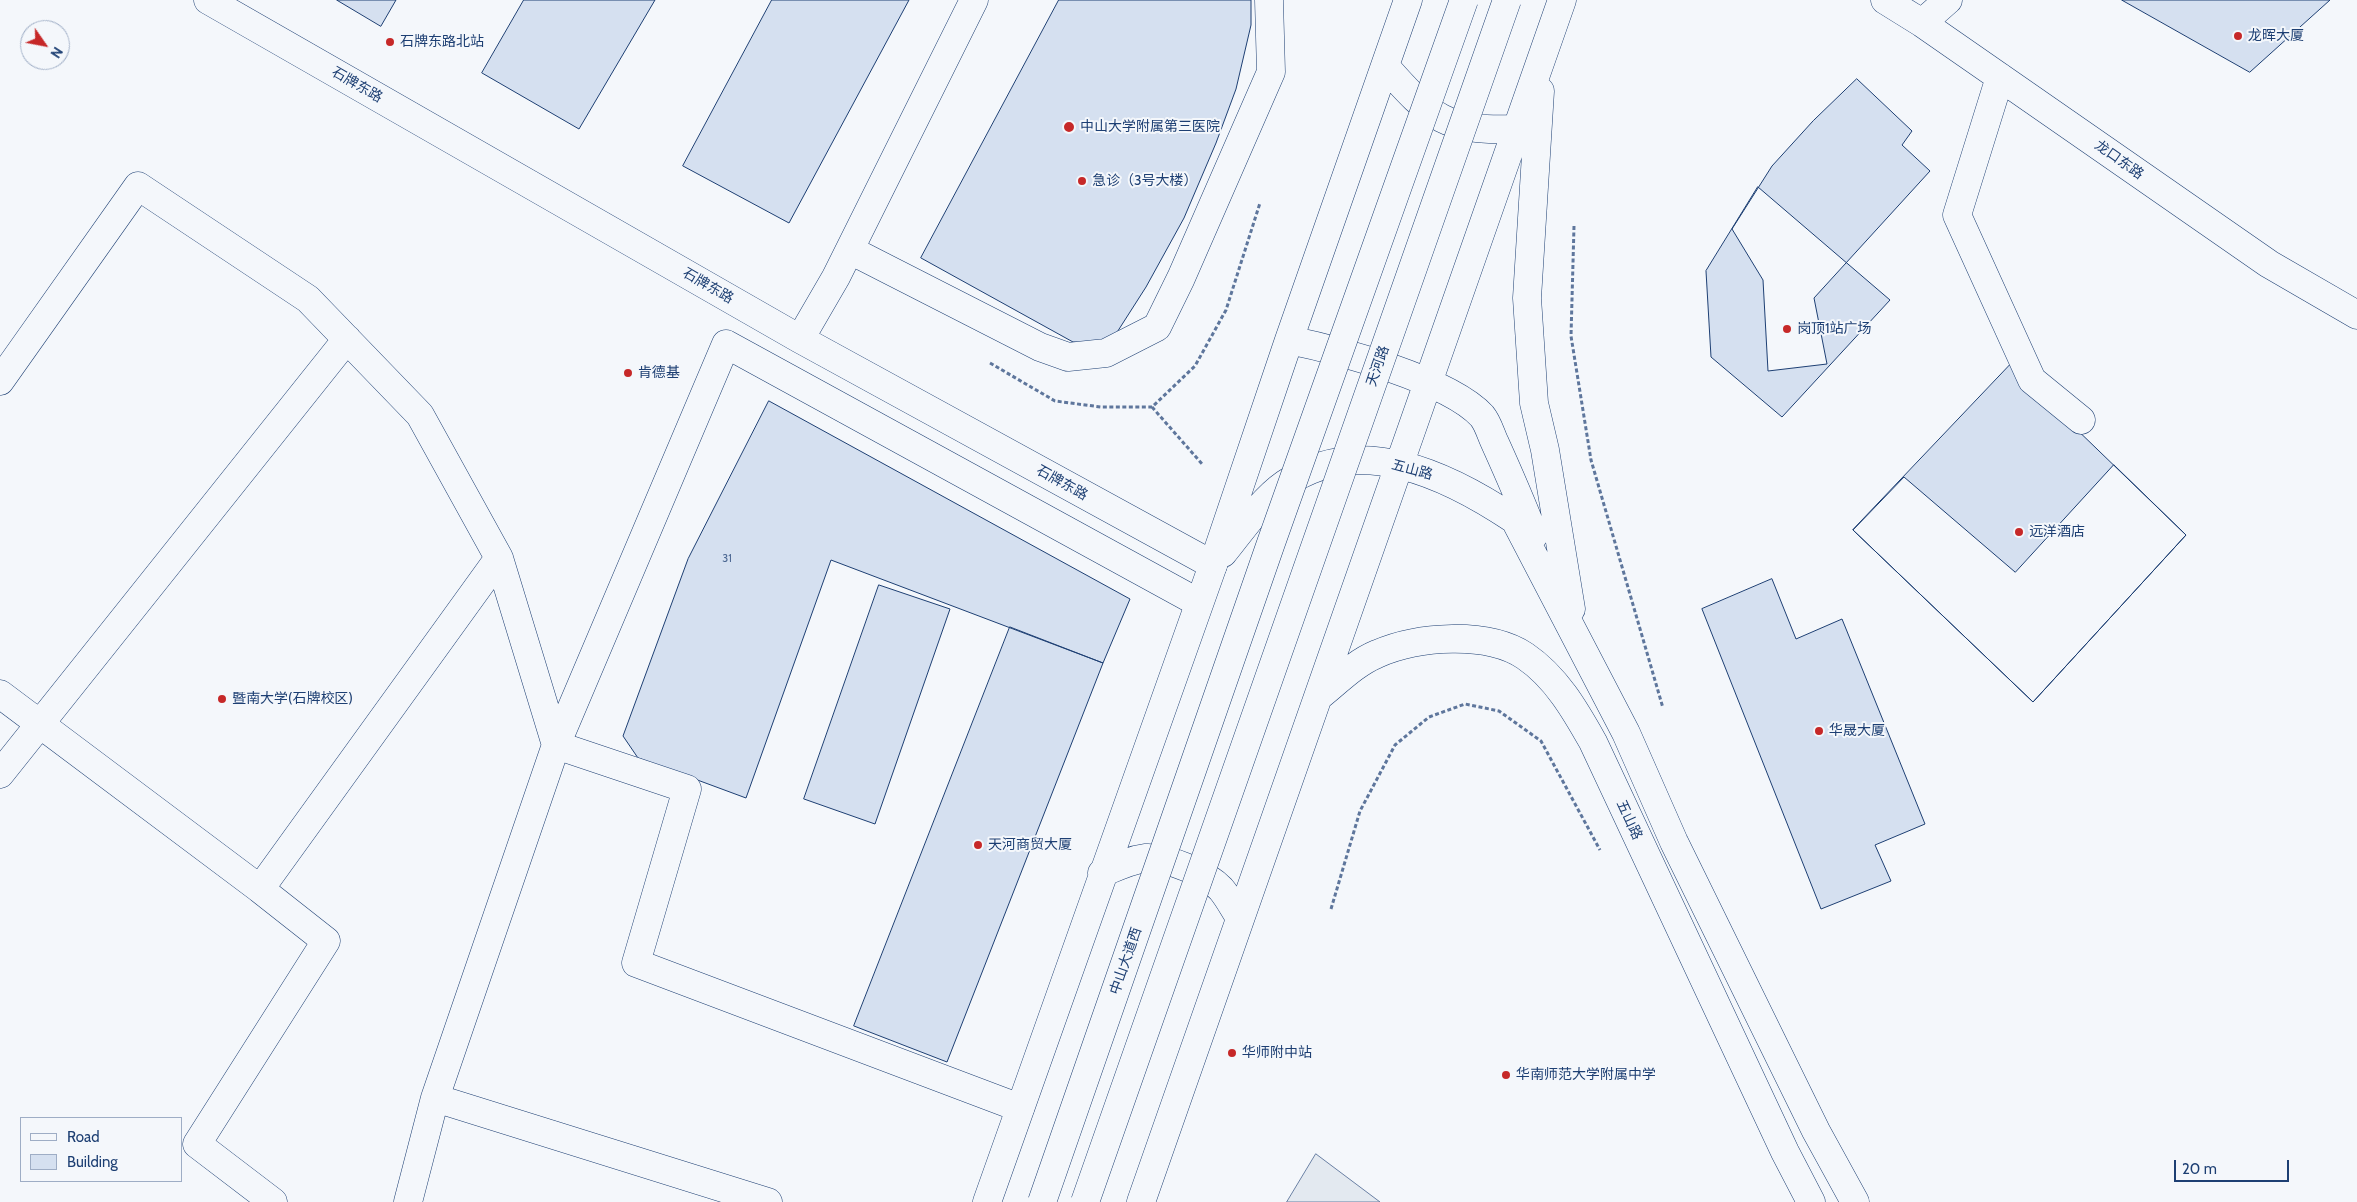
<!DOCTYPE html>
<meta charset="utf-8">
<style>
body{margin:0}
#map{position:relative;width:2357px;height:1202px;overflow:hidden;background:#f4f7fb;font-family:Cabin,sans-serif}
canvas{display:block}
.legend{position:absolute;left:20px;top:1117px;width:162px;height:65px;box-sizing:border-box;background:#f4f7fb;border:1px solid #9eadc5;margin:0;padding:6px 9px;list-style:none;font-size:15px;color:#1d3f73}
.legend li{display:flex;align-items:center;gap:10px;height:25px}
.legend b{width:25px;border:1px solid #9eadc5}
.north{position:absolute;left:20px;top:20px;width:50px;height:50px;box-sizing:border-box;background:#f4f7fb;border:1px solid #9eadc5;border-radius:50%;rotate:123deg;font-size:14px;font-weight:700;line-height:20px;text-align:center;color:#1d3f73}
.north::after{content:'';display:block;margin:auto;width:18px;height:22px;background:#c62828;clip-path:polygon(50% 0,100% 100%,50% 72%,0 100%)}
.scale{position:absolute;left:2174px;top:1160px;width:115px;height:22px;box-sizing:border-box;border:2px solid #1d3f73;border-top:0;padding-left:6px;font-size:15px;line-height:18px;white-space:nowrap;color:#1d3f73;-webkit-text-stroke:4px #f4f7fb;paint-order:stroke}
</style>
<div id="map">
<canvas width="2357" height="1202"></canvas>
<ul class="legend">
<li><b style="height:6px;background:#f4f7fb"></b>Road</li>
<li><b style="height:14px;background:#d5e0f0"></b>Building</li>
</ul>
<div class="north">N</div>
<div class="scale">20 m</div>
</div>
<script>
const g = document.querySelector('canvas').getContext('2d');
g.lineJoin = 'round';
function fillPath(path, color) {
  g.fillStyle = color;
  g.fill(path, 'evenodd');
}
function stroke(path, color, width, dash) {
  g.strokeStyle = color;
  g.lineWidth = width;
  g.lineCap = dash ? 'butt' : 'round';
  g.setLineDash(dash || []);
  g.stroke(path);
}
function label(font, color, halo, rows, align = 'center') {
  g.font = font + ' Cabin,"Noto Sans SC",sans-serif';
  g.lineWidth = 4;
  g.setLineDash([]);
  g.textBaseline = 'middle';
  g.strokeStyle = halo;
  g.fillStyle = color;
  for (const [text, x, y, turn = 0] of rows) {
    g.save();
    g.translate(x, y);
    g.rotate((+turn || 0) * Math.PI / 180);
    g.textAlign = isNaN(turn) ? turn : align;
    if (halo) g.strokeText(text, 0, 0);
    g.fillText(text, 0, 0);
    g.restore();
  }
}
const green = new Path2D(`
 M 1316,1154 L 1380,1202 L 1287,1202 Z`);
fillPath(green, '#e3e9f0');
stroke(green, '#687fa3', 1);
const building = new Path2D(`
 M 337,0 L 396,0 L 381,26 Z
 M 524,0 L 655,0 L 579,129 L 482,73 Z
 M 772,0 L 909,0 L 789,223 L 683,166 Z
 M 1059,0 L 1251,0 L 1251,25 L 1236,89 L 1216,143 L 1184,218 L 1146,287 L 1114,337 L 1096,344 L 1073,342 L 921,258 Z
 M 2122,0 L 2330,0 L 2250,72 Z
 M 1857,79 L 1912,131 L 1902,145 L 1930,171 L 1814,298 L 1827,364 L 1768,371 L 1763,280 L 1732,229 L 1772,166 L 1813,121 Z
 M 1758,187 L 1890,300 L 1782,417 L 1711,357 L 1706,271 Z
 M 2010,365 L 2186,535 L 2033,702 L 1853,530 Z
 M 769,401 L 1130,599 L 1103,663 L 831,560 L 746,798 L 638,758 L 623,736 L 688,559 Z
 M 2114,465 L 2186,535 L 2033,702 L 1853,530 L 1904,477 L 2015,572 Z
 M 1772,579 L 1796,639 L 1842,619 L 1925,824 L 1875,845 L 1891,881 L 1821,909 L 1702,609 Z
 M 879,585 L 950,609 L 875,824 L 804,799 Z
 M 1010,627 L 1103,663 L 947,1062 L 854,1026 Z`);
fillPath(building, '#d5e0f0');
stroke(building, '#1d3f73', 1);
const minor = new Path2D(`
 M 208,0 L 800,339 L 1213,565
 M 1885,0 L 1922,23 L 2269,264 L 2357,315
 M 1922,23 L 1948,0
 M 2000,77 L 1957,215 L 2032,380 L 2081,420
 M 850,250 L 1040,347 L 1068,357 L 1106,353 L 1157,327 L 1181,278 L 1271,72 L 1269,0
 M 800,339 L 836,277 L 974,0
 M 0,381 L 138,186 L 308,299 L 420,415 L 499,558 L 260,889 L 326,941 L 197,1144 L 273,1202
 M 0,694 L 260,889
 M 0,774 L 347,339
 M 435,1098 L 768,1202
 M 1020,1108 L 636,963 L 687,789 L 556,745 L 726,344 L 1199,603
 M 408,1202 L 435,1098 L 556,745 L 499,558`);
const major = new Path2D(`
 M 1385,66 C 1431,118 1446,132 1517,129
 M 1540,91 L 1527,298 L 1534,403 L 1545,450 L 1571,609
 M 1289,340 C 1338,350 1449,380 1482,416 C 1488,423 1491,435 1495,443 C 1509,474 1522,504 1534,535
 M 1223,553 C 1241,531 1262,500 1285,484 C 1359,432 1448,475 1515,520 L 1626,733 L 1674,842 L 1816,1131 L 1855,1202
 M 1318,697 C 1337,682 1355,663 1377,654 C 1418,636 1487,631 1525,656 C 1556,677 1575,710 1593,742 L 1785,1152 L 1811,1202
 M 1102,873 C 1116,867 1130,860 1146,858 C 1167,857 1206,873 1221,889 C 1228,897 1234,909 1240,918
 M 987,1202 L 1213,565 L 1289,340 L 1408,0
 M 1141,1202 L 1562,0`);
stroke(minor, '#1d3f73', 29);
stroke(major, '#1d3f73', 29);
stroke(new Path2D(`
 M 1574,226 L 1571,336 L 1591,460 L 1663,708
 M 990,363 L 1055,401 L 1101,407 L 1152,407 L 1195,366 L 1226,310 L 1260,203
 M 1152,407 L 1203,465
 M 1331,909 L 1360,811 L 1395,745 L 1429,717 L 1465,704 L 1499,711 L 1541,741 L 1600,850`), '#5e769c', 3, [4, 2.5]);
stroke(minor, '#f4f7fb', 28);
stroke(major, '#f4f7fb', 28);
const highwayBridge = new Path2D(`
 M 1042,1202 L 1271,543 L 1464,0
 M 1085,1202 L 1507,0`);
stroke(highwayBridge, '#1d3f73', 29, []);
stroke(highwayBridge, '#f4f7fb', 28);
for (const [x, y, r, color] of [
 [2238,36,5,"#c62828"],
 [390,42,5,"#c62828"],
 [1069,127,6,"#c62828"],
 [1082,181,5,"#c62828"],
 [1787,329,5,"#c62828"],
 [628,373,5,"#c62828"],
 [2019,532,5,"#c62828"],
 [222,699,5,"#c62828"],
 [1819,731,5,"#c62828"],
 [978,845,5,"#c62828"],
 [1232,1053,5,"#c62828"],
 [1506,1075,5,"#c62828"]
]) {
  const dot = new Path2D();
  dot.arc(x, y, r, 0, 2 * Math.PI);
  g.fillStyle = color;
  g.fill(dot);
  stroke(dot, '#f4f7fb', 2);
}
label('11px', '#4b6792', null, [
 ["31",727,559]
]);
label('14px', '#1d3f73', '#f4f7fb', [
 ["龙晖大厦",2248,36],
 ["石牌东路北站",400,42],
 ["中山大学附属第三医院",1080,127],
 ["急诊（3号大楼）",1092,181],
 ["岗顶1站广场",1797,329],
 ["肯德基",638,373],
 ["远洋酒店",2029,532],
 ["暨南大学(石牌校区)",232,699],
 ["华晟大厦",1829,731],
 ["天河商贸大厦",988,845],
 ["华师附中站",1242,1053],
 ["华南师范大学附属中学",1516,1075]
], 'left');
label('14px', '#1d3f73', '#f4f7fb', [
 ["石牌东路",357,85,30],
 ["龙口东路",2119,160,35],
 ["石牌东路",708,286,30],
 ["天河路",1378,366,-71],
 ["五山路",1412,470,15],
 ["石牌东路",1062,483,29],
 ["五山路",1629,820,65],
 ["中山大道西",1126,961,-71]
]);
</script>
